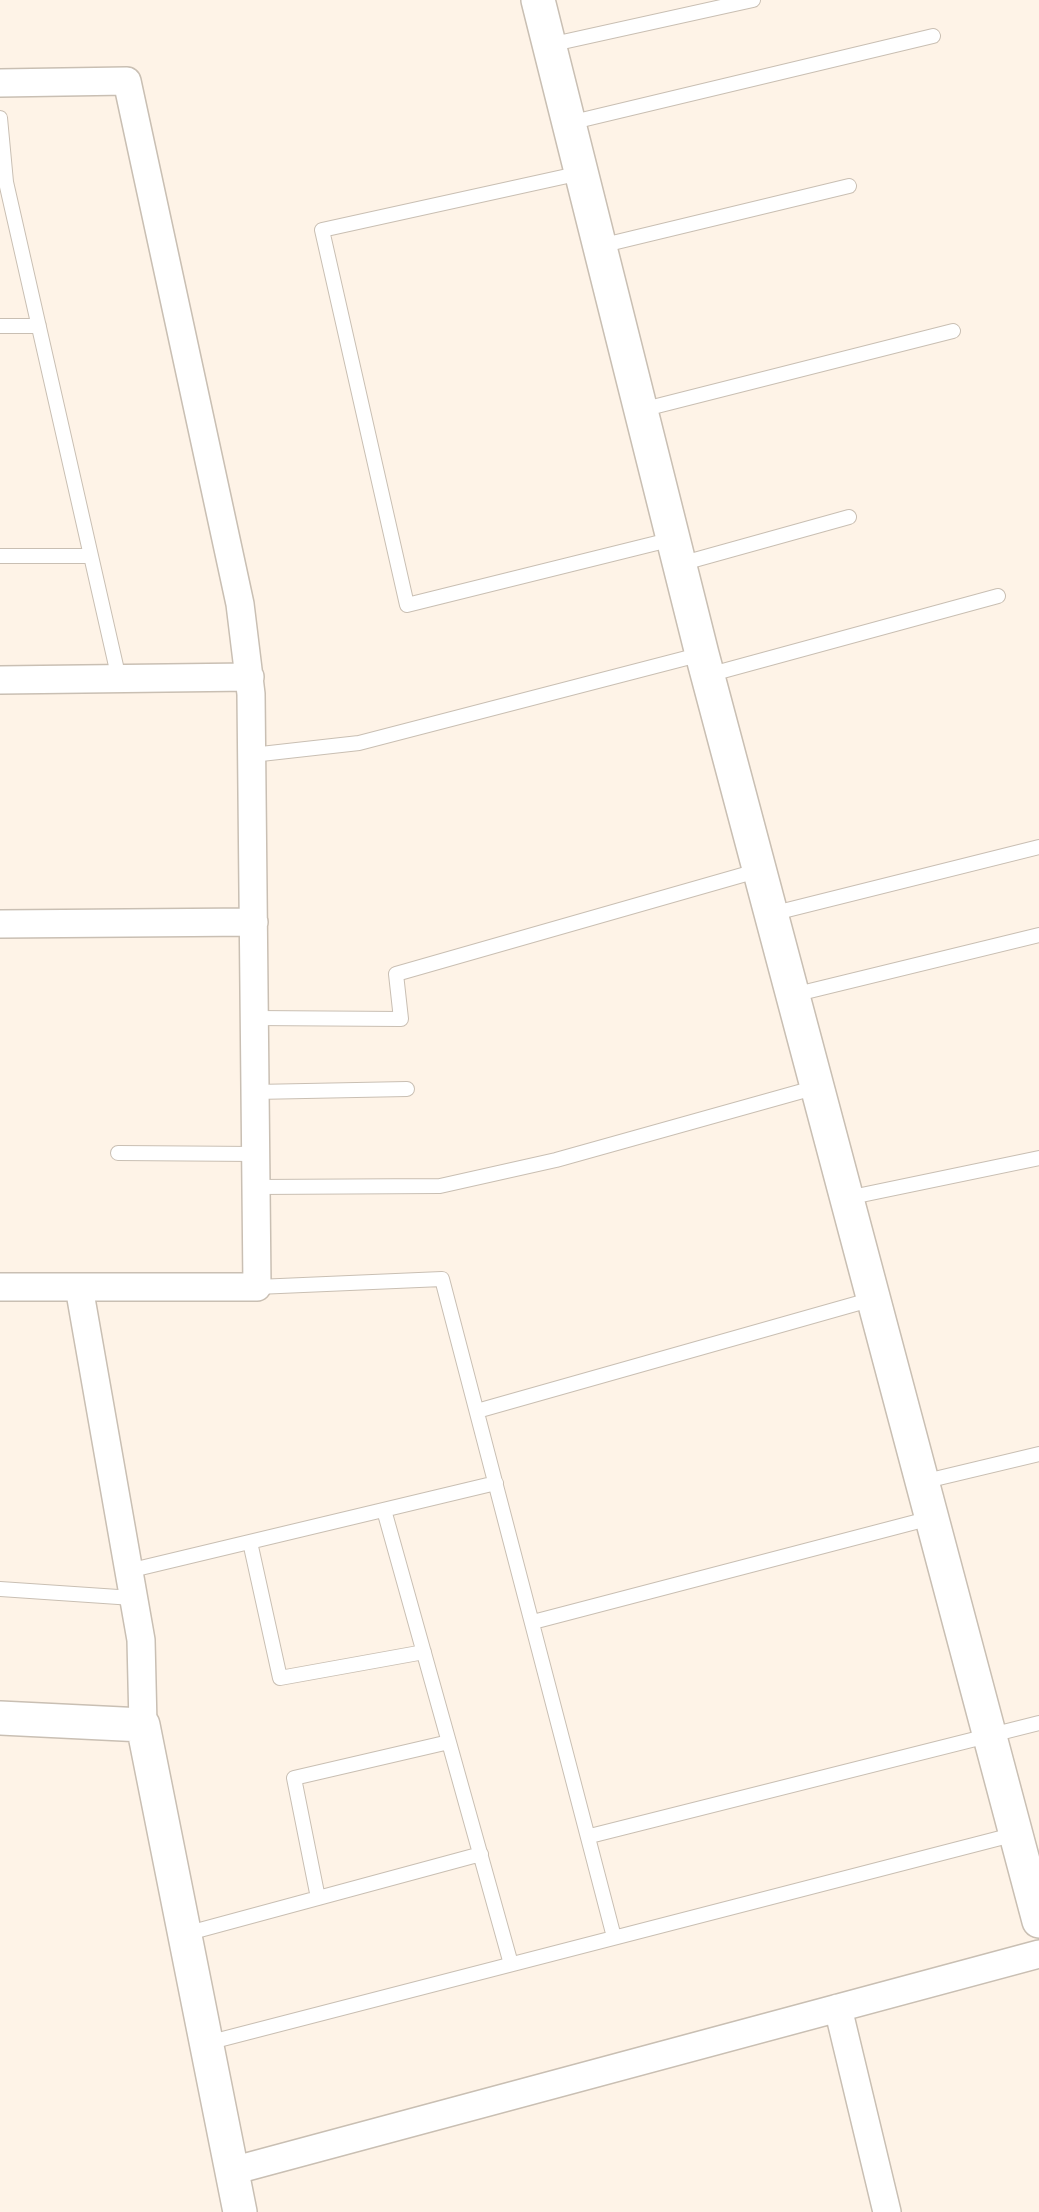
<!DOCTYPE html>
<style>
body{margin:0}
canvas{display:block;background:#fef3e7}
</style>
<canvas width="1039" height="2212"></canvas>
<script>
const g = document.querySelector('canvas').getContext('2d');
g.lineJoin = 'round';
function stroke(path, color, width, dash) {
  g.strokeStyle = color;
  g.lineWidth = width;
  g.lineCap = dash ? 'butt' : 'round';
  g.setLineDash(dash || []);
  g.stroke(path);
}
const lane = new Path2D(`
 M 549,45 L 753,0
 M 0,118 L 6,182 L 119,679
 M 569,123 L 933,36
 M 581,173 L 322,230 L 407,605 L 673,539
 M 600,246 L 849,186
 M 0,326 L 39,326
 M 641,410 L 953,331
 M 0,556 L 91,556
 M 680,564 L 849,517
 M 708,675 L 998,596
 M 252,755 L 359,743 L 702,654
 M 771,914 L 1039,847
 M 793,995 L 1039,935
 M 254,1018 L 401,1019 L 396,974 L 760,870
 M 255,1092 L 407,1089
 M 118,1153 L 256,1154
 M 256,1187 L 440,1186 L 556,1160 L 817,1087
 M 847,1198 L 1039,1158
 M 257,1287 L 442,1279 L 614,1937
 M 477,1411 L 873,1299
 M 922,1482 L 1039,1454
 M 384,1510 L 511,1964
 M 250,1542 L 280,1678 L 424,1652
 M 128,1571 L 496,1483
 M 0,1589 L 133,1598
 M 533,1622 L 931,1518
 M 590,1836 L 1039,1723
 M 318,1898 L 294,1778 L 449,1742
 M 185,1934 L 481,1854
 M 207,2043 L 1016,1834`);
const street = new Path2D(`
 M 0,83 L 127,81 L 240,604 L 251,694 L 257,1287 L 0,1287
 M 0,680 L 250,677
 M 0,924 L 254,922
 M 79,1287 L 141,1640 L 143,1725
 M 838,2008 L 887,2212
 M 232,2171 L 1039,1954`);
const secondary = new Path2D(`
 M 538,0 L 702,654 L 1039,1921
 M 0,1718 L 143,1725 L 240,2212`);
stroke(lane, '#c9bfb3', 16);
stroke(street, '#c9bfb3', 30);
stroke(secondary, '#c9bfb3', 36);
stroke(lane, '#fff', 14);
stroke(street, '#fff', 27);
stroke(secondary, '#fff', 33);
</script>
